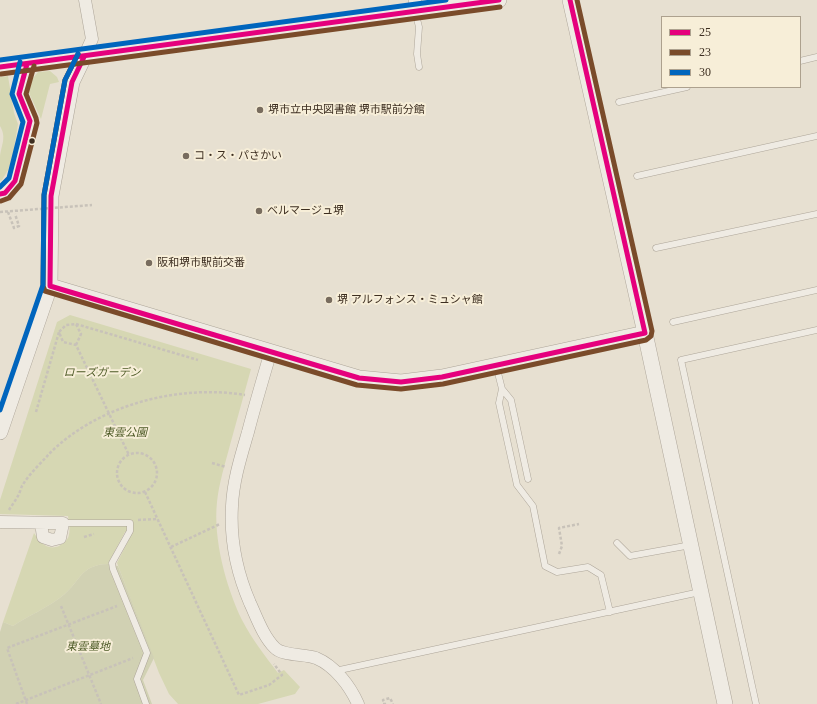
<!DOCTYPE html>
<meta charset="utf-8">
<style>
body{margin:0}
#map{position:relative;width:817px;height:704px;overflow:hidden;background:#e7e0d1;font-family:"Times New Roman",serif}
canvas{display:block}
.legend{position:absolute;left:661px;top:16px;width:140px;height:72px;box-sizing:border-box;background:#f7eed8;border:1px solid #ada18e;margin:0;padding:5px 7px;list-style:none;font-size:12px;color:#3d2e20}
.legend li{display:flex;align-items:center;gap:8px;height:20px}
.legend b{width:20px;border:1px solid #ada18e}
</style>
<div id="map">
<canvas width="817" height="704"></canvas>
<ul class="legend">
<li><b style="height:5px;background:#e5007d"></b>25</li>
<li><b style="height:5px;background:#7a4b2a"></b>23</li>
<li><b style="height:5px;background:#0065bd"></b>30</li>
</ul>
</div>
<script>
const g = document.querySelector('canvas').getContext('2d');
g.lineJoin = 'round';
function fillPath(path, color) {
  g.fillStyle = color;
  g.fill(path, 'evenodd');
}
function stroke(path, color, width, dash) {
  g.strokeStyle = color;
  g.lineWidth = width;
  g.lineCap = dash ? 'butt' : 'round';
  g.setLineDash(dash || []);
  g.stroke(path);
}
function label(font, color, halo, rows, align = 'center') {
  g.font = font + ' "Times New Roman","Noto Sans JP",serif';
  g.lineWidth = 4;
  g.setLineDash([]);
  g.textBaseline = 'middle';
  g.strokeStyle = halo;
  g.fillStyle = color;
  for (const [text, x, y, turn = 0] of rows) {
    g.save();
    g.translate(x, y);
    g.rotate((+turn || 0) * Math.PI / 180);
    g.textAlign = isNaN(turn) ? turn : align;
    if (halo) g.strokeText(text, 0, 0);
    g.fillText(text, 0, 0);
    g.restore();
  }
}
fillPath(new Path2D(`
 M 50,71 L 57,77 L 59,82 L 50,84 L 41,119 L 29,93 L 30,82 L 38,72 Z
 M 8,76 L 14,113 L 18,124 L 13,155 L 8,170 L 2,180 L 0,181 C 0,173 0,165 0,157 C 1,145 7,138 0,126 L 0,77 Z
 M 70,315 L 251,369 C 244,394 237,420 230,445 C 225,464 219,483 217,502 C 213,539 226,587 242,620 C 252,639 265,656 278,673 L 284,670 L 300,687 L 295,694 L 258,704 L 178,704 L 169,694 L 159,673 L 117,563 L 133,531 L 125,532 L 108,564 C 79,565 81,582 61,597 C 47,608 28,616 13,626 L 3,622 L 34,533 C 40,542 47,551 59,546 C 62,544 66,541 68,538 C 71,531 69,523 68,516 L 0,514 L 0,500 L 57,322 Z`), '#d6d7b3');
fillPath(new Path2D(`
 M 108,564 L 118,566 L 154,658 L 143,680 L 152,704 L 0,704 L 0,632 L 3,622 L 13,626 C 28,616 47,608 61,597 C 81,582 79,565 108,564 Z`), '#d1d1b3');
const service = new Path2D(`
 M 415,11 L 419,27 L 417,54 L 419,67
 M 800,61 L 817,57
 M 619,102 L 687,87
 M 637,176 L 817,136
 M 656,248 L 817,214
 M 673,322 L 817,290
 M 496,365 L 502,389 L 511,400 L 528,479
 M 502,389 L 499,403 L 517,485 L 533,506 L 545,566 L 557,572 L 588,567 L 601,575 L 610,612
 M 63,523 L 130,523 L 130,531 L 112,563 L 113,569 L 147,653 L 137,679 L 146,704
 M 617,543 L 630,556 L 691,545
 M 335,671 L 700,592
 M 756,704 L 681,360 L 817,330`);
const minor = new Path2D(`
 M 415,0 L 415,11
 M 84,57 L 92,39 L 85,0
 M 0,194 L 5,193 L 15,181 L 30,121 L 19,94 L 27,64
 M 271,351 C 263,378 255,405 248,432 C 241,456 233,481 232,506 C 230,539 237,573 250,603 C 257,618 263,636 275,648 C 283,656 305,654 316,658 C 335,666 350,686 358,704
 M 0,522 L 63,523 L 60,538 L 52,540 L 43,537 L 41,523`);
const tertiary = new Path2D(`
 M 570,0 L 645,333 L 725,704
 M 0,67 L 499,0
 M 50,286 L 359,378 L 401,382 L 442,377 L 645,333
 M 0,432 L 50,286 L 51,196 L 72,82 L 84,57`);
stroke(service, '#ada599', 7);
stroke(minor, '#ada599', 13);
stroke(tertiary, '#ada599', 16);
stroke(new Path2D(`
 M 8,212 L 14,228 L 19,226 L 15,214
 M 76,324 L 198,360
 M 76,345 L 81,334 L 76,324 L 66,325 L 59,332 L 63,342 L 76,345 L 129,455
 M 36,412 L 59,332
 M117 473a20 20 0 1 1 40 0a20 20 0 1 1-40 0Z
 M 212,463 L 226,467
 M 145,492 L 239,695 L 269,685 L 282,675 L 274,664
 M 9,510 C 12,505 16,500 19,494 C 20,492 21,488 22,486 C 29,474 41,463 50,453 C 98,405 179,384 245,395
 M 138,520 L 158,519
 M 84,537 L 94,534
 M 171,547 L 220,524
 M 559,554 L 562,546 L 559,528 L 579,524
 M 61,606 L 101,704
 M 16,704 L 133,658
 M 27,704 L 7,648 L 117,606
 M 383,704 L 385,704 L 383,700 L 390,698 L 393,704`), '#c8c2b9', 2.5, [3, 2]);
stroke(service, '#efebe3', 6);
stroke(minor, '#efebe3', 12);
stroke(tertiary, '#efebe3', 15);
stroke(new Path2D(`
 M 0,212 L 92,205`), '#c8c2b9', 2.5, [3, 2]);
stroke(new Path2D(`
 M 84,57 L 72,82 L 51,196 L 50,286 L 359,378 L 401,382 L 442,377 L 645,333 L 570,0
 M 0,67 L 499,0
 M 0,194 L 5,193 L 15,181 L 30,121 L 19,94 L 27,64`), '#e5007d', 5);
stroke(new Path2D(`
 M 78,54 L 65,80 L 44,195 L 43,286 L 45,291 L 357,385 L 401,389 L 443,384 L 646,340 L 651,336 L 652,331 L 577,0
 M 1,74 L 500,7
 M 1,201 L 9,198 L 21,184 L 37,123 L 36,118 L 26,94 L 34,66`), '#7a4b2a', 5);
stroke(new Path2D(`
 M 0,60 L 446,0
 M 0,187 L 9,178 L 23,122 L 12,94 L 20,62
 M 0,410 L 43,285 L 44,195 L 65,80 L 78,54`), '#0065bd', 5);
for (const [x, y, r, color] of [
 [260,110,4,"#786c5e"],
 [32,141,3.5,"#3d2e20"],
 [186,156,4,"#786c5e"],
 [259,211,4,"#786c5e"],
 [149,263,4,"#786c5e"],
 [329,300,4,"#786c5e"]
]) {
  const dot = new Path2D();
  dot.arc(x, y, r, 0, 2 * Math.PI);
  g.fillStyle = color;
  g.fill(dot);
  stroke(dot, '#f7eed8', 1.5);
}
label('11px', '#3d2e20', '#f7eed8', [
 ["堺市立中央図書館 堺市駅前分館",268,110],
 ["コ・ス・パさかい",194,156],
 ["ベルマージュ堺",267,211],
 ["阪和堺市駅前交番",157,263],
 ["堺 アルフォンス・ミュシャ館",337,300]
], 'left');
label('italic 11px', '#4d5a26', '#f7eed8', [
 ["ローズガーデン",102,373],
 ["東雲公園",125,433],
 ["東雲墓地",88,647]
]);
</script>
